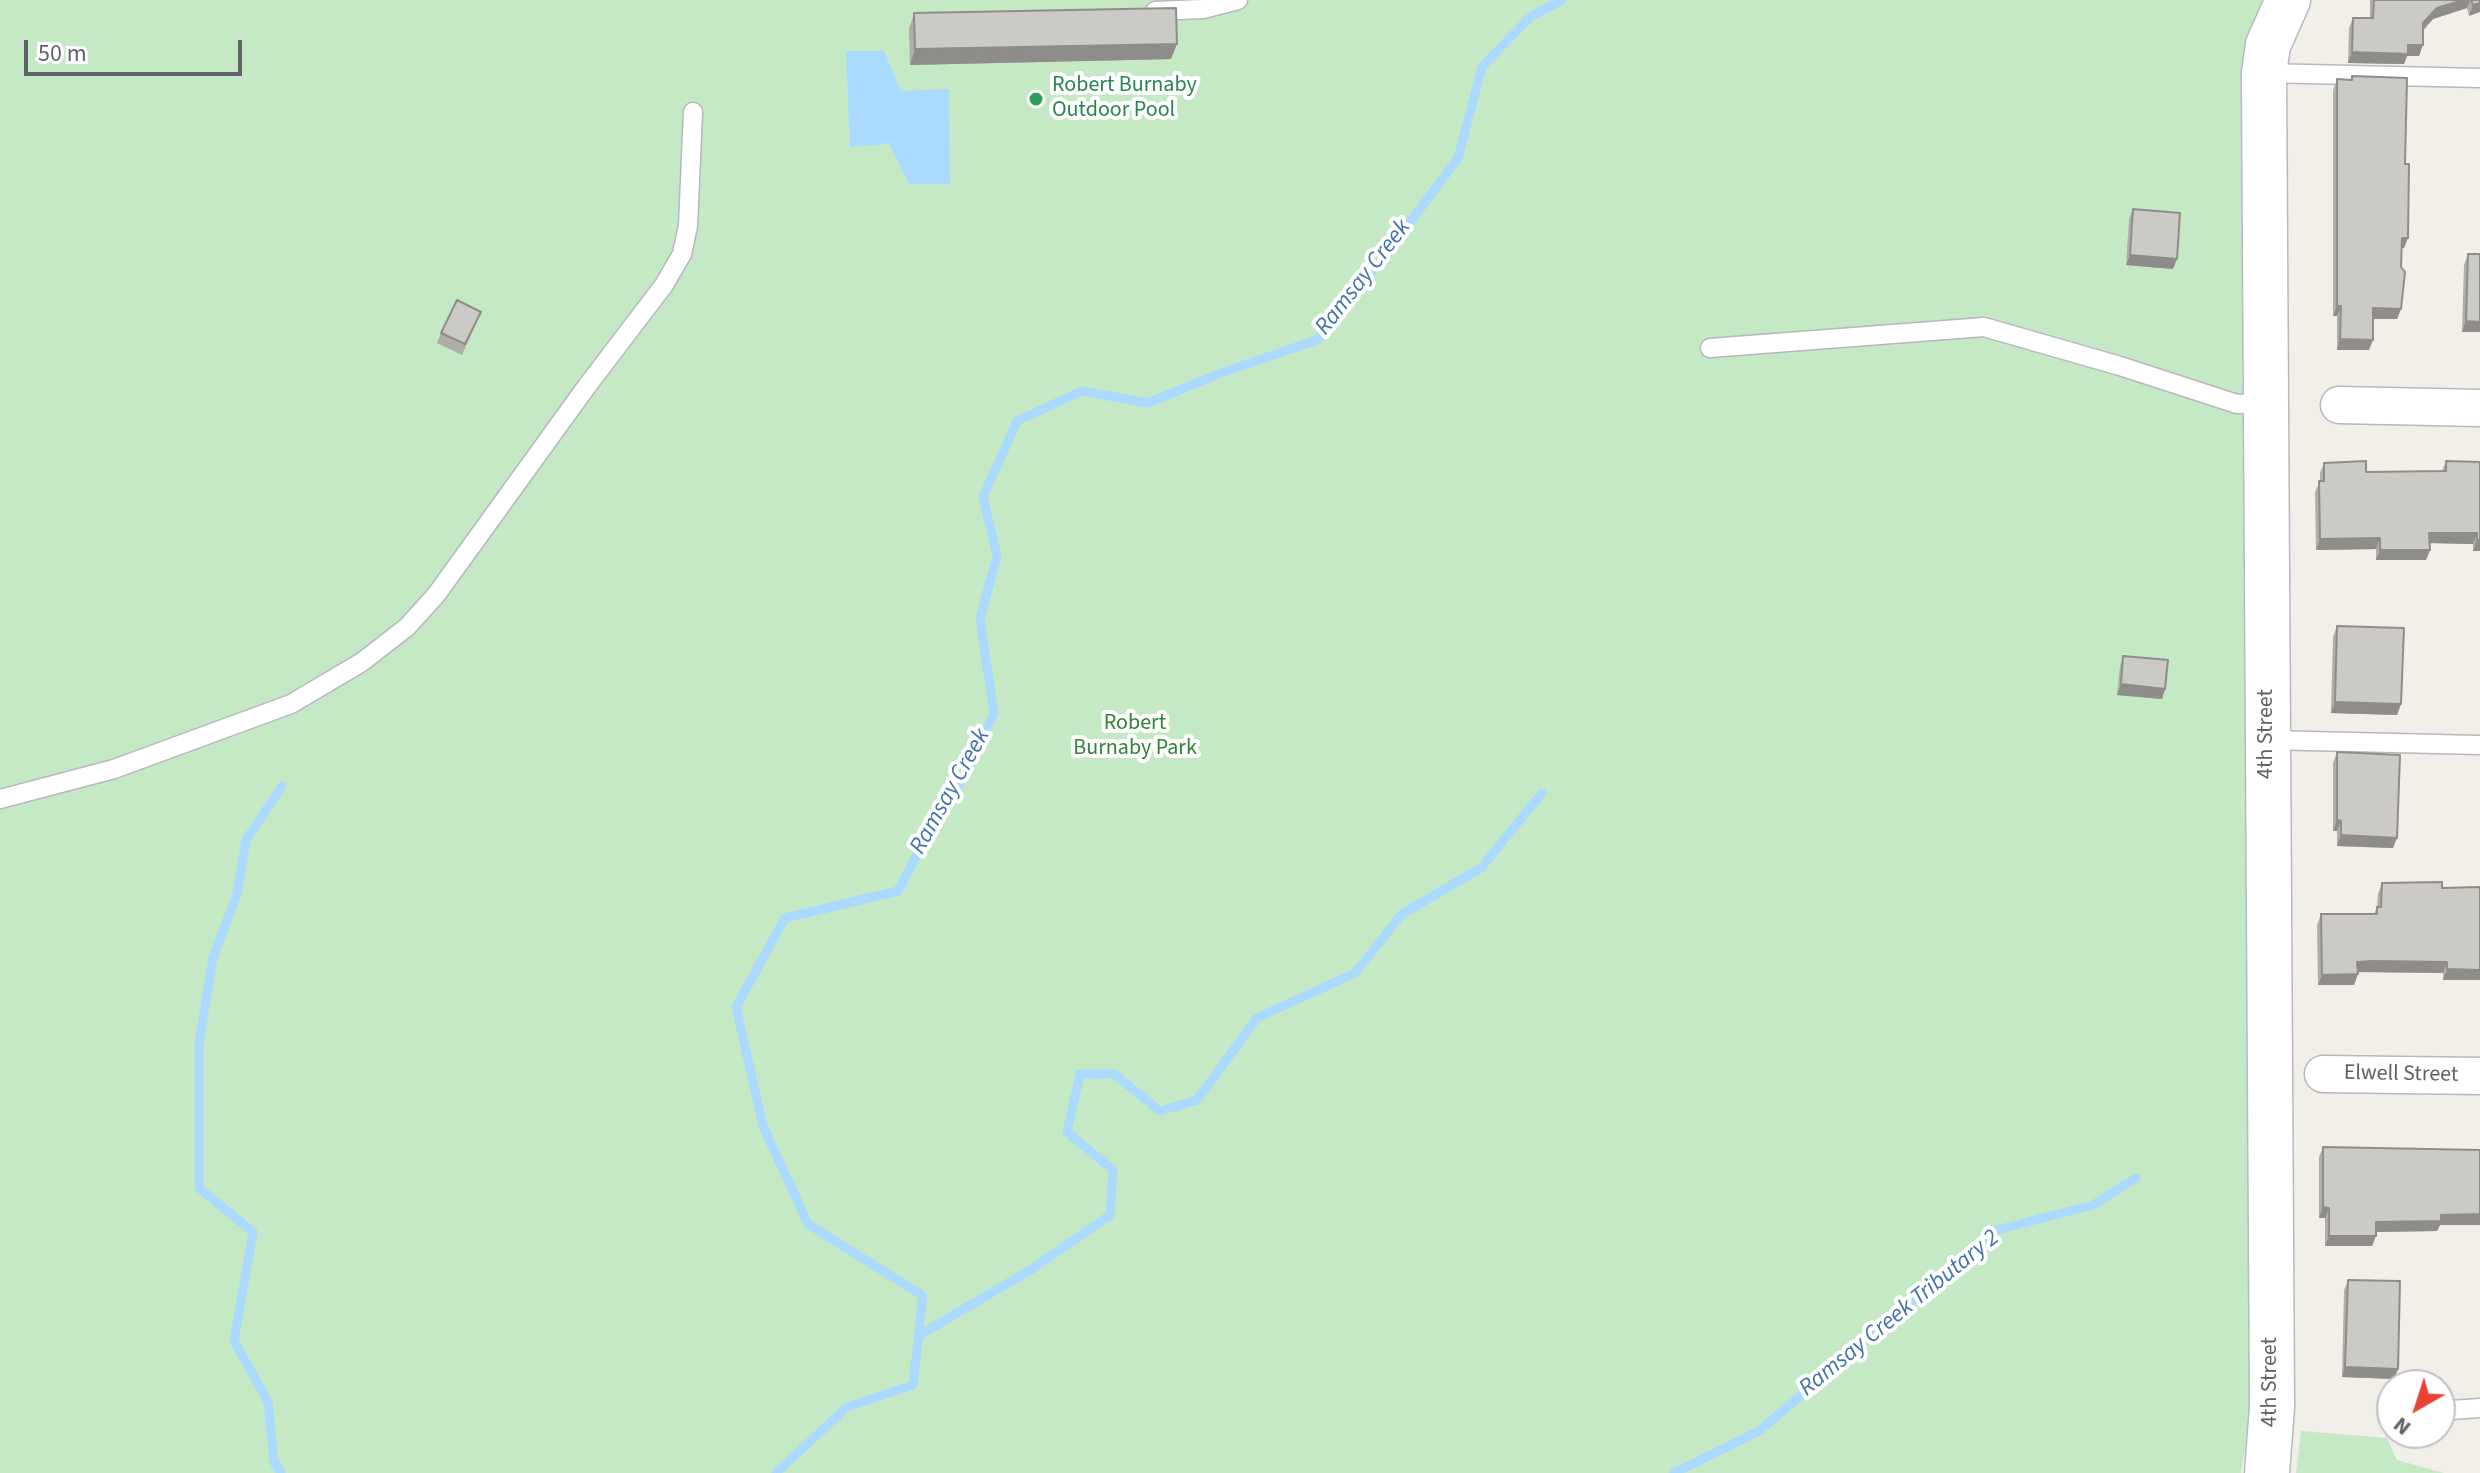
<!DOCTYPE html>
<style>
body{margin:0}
#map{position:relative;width:2480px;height:1473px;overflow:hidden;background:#f1efe8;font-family:"Source Sans 3",sans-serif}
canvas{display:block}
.north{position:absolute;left:2376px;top:1369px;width:80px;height:80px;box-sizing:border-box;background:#fff;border:2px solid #bfc1c3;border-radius:50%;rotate:219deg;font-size:22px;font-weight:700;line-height:32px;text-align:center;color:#5f6368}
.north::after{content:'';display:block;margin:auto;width:28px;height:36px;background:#ea4335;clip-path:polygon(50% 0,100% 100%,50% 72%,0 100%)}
.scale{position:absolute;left:24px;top:40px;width:218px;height:36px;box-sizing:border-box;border:4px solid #5f6368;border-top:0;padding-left:10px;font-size:24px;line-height:28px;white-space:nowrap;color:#5f6368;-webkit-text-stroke:6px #fff;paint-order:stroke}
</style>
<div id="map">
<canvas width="2480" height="1473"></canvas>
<div class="north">N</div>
<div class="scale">50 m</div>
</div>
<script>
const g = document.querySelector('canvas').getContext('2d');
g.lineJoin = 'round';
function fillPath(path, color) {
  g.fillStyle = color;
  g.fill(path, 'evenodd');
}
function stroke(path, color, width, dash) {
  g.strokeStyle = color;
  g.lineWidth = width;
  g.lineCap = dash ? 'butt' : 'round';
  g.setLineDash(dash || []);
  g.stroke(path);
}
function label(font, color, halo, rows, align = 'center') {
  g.font = font + ' "Source Sans 3",sans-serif';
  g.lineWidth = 8;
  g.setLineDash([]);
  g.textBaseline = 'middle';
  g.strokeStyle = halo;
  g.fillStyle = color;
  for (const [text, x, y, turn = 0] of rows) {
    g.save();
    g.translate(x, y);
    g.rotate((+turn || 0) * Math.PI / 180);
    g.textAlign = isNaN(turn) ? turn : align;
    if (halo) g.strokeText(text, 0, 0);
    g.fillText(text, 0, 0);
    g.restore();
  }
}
fillPath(new Path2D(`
 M 0,0 L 2269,0 L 2254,1397 L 2241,1473 L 0,1473 Z
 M 2301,1431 L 2387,1438 L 2397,1460 L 2444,1473 L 2296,1473 Z`), '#c5e8c5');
fillPath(new Path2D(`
 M 846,51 L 884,51 L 901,91 L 949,89 L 950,184 L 909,184 L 889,144 L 850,147 Z`), '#aadaff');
stroke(new Path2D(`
 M 918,1336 L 1032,1269 L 1110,1215 L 1113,1170 L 1067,1132 L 1080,1074 L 1114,1074 L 1160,1111 L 1197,1100 L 1257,1018 L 1355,973 L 1402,914 L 1481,868 L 1542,793
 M 281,1473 L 274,1462 L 268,1402 L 234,1341 L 253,1232 L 199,1188 L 199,1043 L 213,958 L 237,894 L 246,840 L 282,786
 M 776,1473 L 847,1407 L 913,1385 L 923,1296 L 808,1224 L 763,1126 L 736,1007 L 785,918 L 898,891 L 933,823 L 969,769 L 994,713 L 980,619 L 997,556 L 983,497 L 1017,421 L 1082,391 L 1148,403 L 1221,373 L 1317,340 L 1381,261 L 1458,158 L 1482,67 L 1530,17 L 1562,0
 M 1674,1473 L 1759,1431 L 1997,1230 L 2093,1205 L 2136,1178`), '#aadaff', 9);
const lane = new Path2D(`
 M 1155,11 L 1203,9 L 1238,0
 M 2264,73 L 2480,78
 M 1710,348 L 1984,327 L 2120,366 L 2237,404 L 2267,403
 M 2267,740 L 2480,745
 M 0,799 L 114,769 L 291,704 L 362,662 L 407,627 L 436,595 L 587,386 L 664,285 L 682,254 L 688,226 L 693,112
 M 2451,1410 L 2480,1408`);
const street = new Path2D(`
 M 2339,405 L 2480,408
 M 2323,1074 L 2480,1076`);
const secondary = new Path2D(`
 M 2267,1473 L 2272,1407 L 2264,73 L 2268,45 L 2288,0`);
stroke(lane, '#b5b8bc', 21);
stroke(street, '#b5b8bc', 39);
stroke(secondary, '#b6babf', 47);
stroke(lane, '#fff', 18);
stroke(street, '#fff', 36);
stroke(secondary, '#fff', 44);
fillPath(new Path2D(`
 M 2370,0 L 2480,0 L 2469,16 L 2467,8 L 2433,19 L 2423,30 L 2419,56 L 2407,56 L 2404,64 L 2348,63 L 2349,28 L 2353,18 L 2370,18 Z
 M 914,13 L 1171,59 L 910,65 L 909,29 Z
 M 2352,76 L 2404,248 L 2402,248 L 2401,309 L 2397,319 L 2373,319 L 2369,350 L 2337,350 L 2337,316 L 2333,316 L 2333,90 L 2337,79 L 2351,80 Z
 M 2133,209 L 2173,269 L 2126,265 L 2129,219 Z
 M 2468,254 L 2480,332 L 2462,332 L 2464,265 Z
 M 481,312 L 462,355 L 437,343 L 441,333 Z
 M 2446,461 L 2480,462 L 2480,551 L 2473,551 L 2473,544 L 2429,543 L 2430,550 L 2426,560 L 2376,560 L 2376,549 L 2316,550 L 2315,492 L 2320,481 L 2320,473 L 2324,463 L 2366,472 L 2442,471 Z
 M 2337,626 L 2401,704 L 2397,715 L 2331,713 L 2333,637 Z
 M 2123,656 L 2165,689 L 2162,699 L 2117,695 L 2120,666 Z
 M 2337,752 L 2393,848 L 2337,846 L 2337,831 L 2333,831 L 2333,763 Z
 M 2382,883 L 2442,888 L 2480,887 L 2480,980 L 2443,980 L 2443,973 L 2369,972 L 2358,972 L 2354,985 L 2318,985 L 2317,925 L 2321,914 L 2374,914 L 2377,907 L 2378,894 Z
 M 2323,1147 L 2480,1150 L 2480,1225 L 2440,1225 L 2437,1231 L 2376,1232 L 2372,1246 L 2325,1246 L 2325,1218 L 2319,1218 L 2319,1157 Z
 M 2348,1280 L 2398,1369 L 2394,1379 L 2342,1377 L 2344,1290 Z`), '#afaea9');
fillPath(new Path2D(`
 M 2463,0 L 2470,0 L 2467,8 L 2433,19 L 2420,34 L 2423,23 L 2437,8 Z
 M 2480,3 L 2480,12 L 2469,16 L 2473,5 Z
 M 1177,44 L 1171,59 L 910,65 L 915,49 Z
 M 2408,45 L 2423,45 L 2419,56 L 2407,56 L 2404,64 L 2348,63 L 2352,52 Z
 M 2402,238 L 2408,238 L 2404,248 L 2398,248 Z
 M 2130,255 L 2177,259 L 2173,269 L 2126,265 Z
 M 2337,306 L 2341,306 L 2337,316 L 2333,316 Z
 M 2373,308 L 2401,309 L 2397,319 L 2369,319 Z
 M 2466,321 L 2480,322 L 2480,332 L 2462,332 Z
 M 2340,339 L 2373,340 L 2369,350 L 2337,350 Z
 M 2429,533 L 2477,533 L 2473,544 L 2425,543 Z
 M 2380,538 L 2376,549 L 2316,550 L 2320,539 Z
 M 2477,540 L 2480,540 L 2480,551 L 2473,551 Z
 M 2380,550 L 2430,550 L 2426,560 L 2376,560 Z
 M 2121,684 L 2165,689 L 2162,699 L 2117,695 Z
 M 2335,702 L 2401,704 L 2397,715 L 2331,713 Z
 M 2337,820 L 2341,821 L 2337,831 L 2333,831 Z
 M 2341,835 L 2397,838 L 2393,848 L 2337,846 Z
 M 2372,961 L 2447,962 L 2443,973 L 2353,972 L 2357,962 Z
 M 2447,969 L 2480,970 L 2480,980 L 2443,980 Z
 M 2358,974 L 2354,985 L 2318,985 L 2322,975 Z
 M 2323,1207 L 2329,1208 L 2325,1218 L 2319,1218 Z
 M 2480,1214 L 2480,1225 L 2440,1225 L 2437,1231 L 2372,1232 L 2376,1222 L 2441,1215 Z
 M 2329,1236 L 2376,1236 L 2372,1246 L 2325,1246 Z
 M 2345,1367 L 2398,1369 L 2394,1379 L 2342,1377 Z`), '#8f8d8a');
const building = new Path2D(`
 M 2374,0 L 2463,0 L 2437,8 L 2423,23 L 2423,45 L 2408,45 L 2408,54 L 2352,52 L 2353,18 L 2373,18 Z
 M 2471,0 L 2480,0 L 2480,3 L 2473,5 Z
 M 1176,8 L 1177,44 L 915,49 L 914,13 Z
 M 2352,76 L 2407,78 L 2405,164 L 2409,164 L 2408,238 L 2402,238 L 2401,267 L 2405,272 L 2401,309 L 2373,308 L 2373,340 L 2340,339 L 2341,306 L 2337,306 L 2337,79 L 2352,80 Z
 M 2133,209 L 2180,213 L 2177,259 L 2130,255 Z
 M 2468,254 L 2480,254 L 2480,322 L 2466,321 Z
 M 457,300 L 481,312 L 465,344 L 441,333 Z
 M 2366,461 L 2366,472 L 2446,471 L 2446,461 L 2480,462 L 2480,540 L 2477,540 L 2477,533 L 2429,533 L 2430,550 L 2380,550 L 2380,538 L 2320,539 L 2319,481 L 2324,481 L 2324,463 Z
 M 2337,626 L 2404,628 L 2401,704 L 2335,702 Z
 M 2123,656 L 2168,660 L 2165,689 L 2121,684 Z
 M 2337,752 L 2400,755 L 2397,838 L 2341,835 L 2341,821 L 2337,820 Z
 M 2442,882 L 2442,888 L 2480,887 L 2480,970 L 2447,969 L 2447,962 L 2372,961 L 2357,962 L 2358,974 L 2322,975 L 2321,914 L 2377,914 L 2377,907 L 2381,907 L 2382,883 Z
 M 2323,1147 L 2480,1150 L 2480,1214 L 2441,1215 L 2441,1221 L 2376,1222 L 2376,1236 L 2329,1236 L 2329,1208 L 2323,1207 Z
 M 2348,1280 L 2400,1281 L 2398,1369 L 2345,1367 Z`);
fillPath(building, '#cccac5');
stroke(building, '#8f8d8a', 2);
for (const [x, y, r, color] of [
 [1036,99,8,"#2e9e5b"]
]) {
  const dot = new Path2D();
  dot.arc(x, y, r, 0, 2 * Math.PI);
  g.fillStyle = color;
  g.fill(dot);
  stroke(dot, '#fff', 3);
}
label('22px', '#27864d', '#fff', [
 ["Robert Burnaby",1052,86],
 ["Outdoor Pool",1052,111]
], 'left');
label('22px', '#348238', '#fff', [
 ["Robert",1135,724],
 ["Burnaby Park",1135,749]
]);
label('22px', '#5f6368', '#fff', [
 ["4th Street",2267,734,-90],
 ["Elwell Street",2401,1075,1],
 ["4th Street",2271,1382,-90]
]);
label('italic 24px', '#4174aa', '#fff', [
 ["Ramsay Creek",1364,278,-52],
 ["Ramsay Creek",951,792,-61],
 ["Ramsay Creek Tributary 2",1900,1314,-39]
]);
</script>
